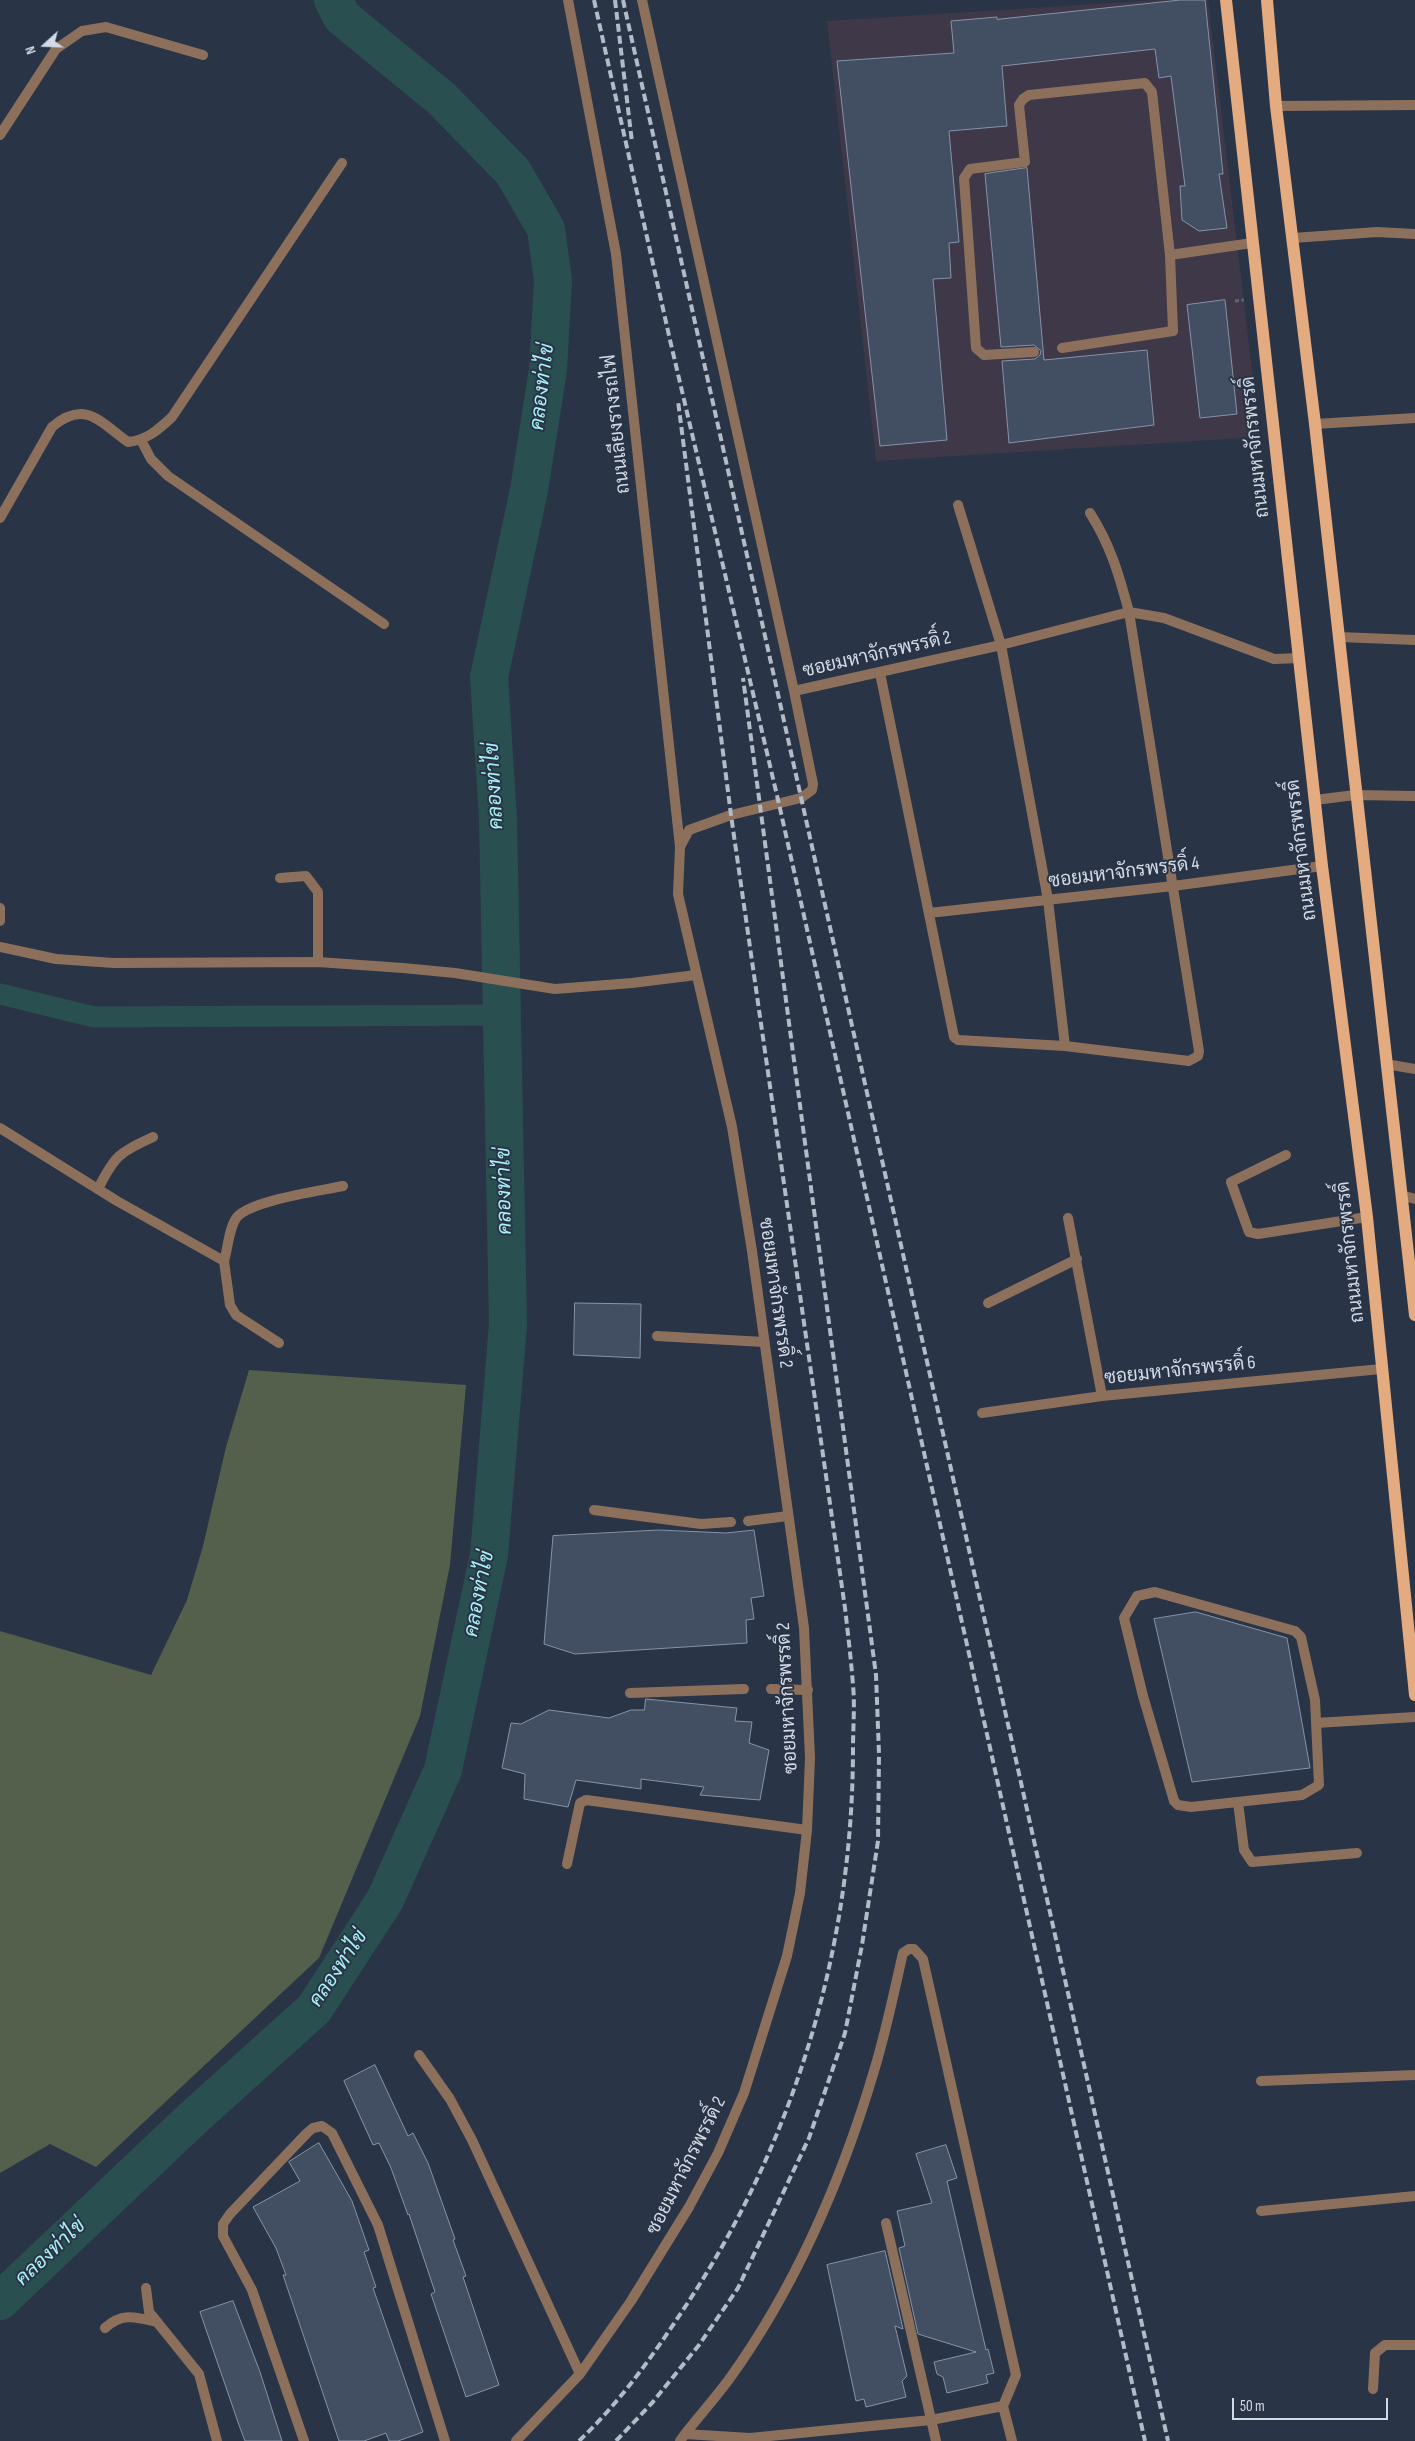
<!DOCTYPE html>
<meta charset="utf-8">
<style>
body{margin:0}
#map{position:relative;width:1415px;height:2441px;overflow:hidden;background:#293446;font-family:"Sofia Sans Condensed",sans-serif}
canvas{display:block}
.north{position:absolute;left:20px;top:20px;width:50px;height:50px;-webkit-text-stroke:4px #293446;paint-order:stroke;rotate:250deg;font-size:14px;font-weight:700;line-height:20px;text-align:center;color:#d3dae6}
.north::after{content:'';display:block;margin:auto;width:18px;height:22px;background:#d3dae6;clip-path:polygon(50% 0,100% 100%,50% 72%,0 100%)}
.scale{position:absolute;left:1232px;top:2398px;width:156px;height:22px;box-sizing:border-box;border:2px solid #d3dae6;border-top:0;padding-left:6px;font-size:15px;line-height:18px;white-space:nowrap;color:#d3dae6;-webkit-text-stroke:4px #293446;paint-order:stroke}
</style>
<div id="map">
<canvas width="1415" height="2441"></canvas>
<div class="north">N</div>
<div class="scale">50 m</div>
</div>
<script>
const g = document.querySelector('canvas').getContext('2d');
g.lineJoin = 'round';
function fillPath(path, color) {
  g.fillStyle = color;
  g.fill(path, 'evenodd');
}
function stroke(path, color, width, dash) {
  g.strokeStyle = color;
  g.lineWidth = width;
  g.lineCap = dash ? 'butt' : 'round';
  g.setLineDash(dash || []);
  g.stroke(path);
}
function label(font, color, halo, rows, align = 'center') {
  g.font = font + ' "Sofia Sans Condensed",Sarabun,sans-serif';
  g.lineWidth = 4;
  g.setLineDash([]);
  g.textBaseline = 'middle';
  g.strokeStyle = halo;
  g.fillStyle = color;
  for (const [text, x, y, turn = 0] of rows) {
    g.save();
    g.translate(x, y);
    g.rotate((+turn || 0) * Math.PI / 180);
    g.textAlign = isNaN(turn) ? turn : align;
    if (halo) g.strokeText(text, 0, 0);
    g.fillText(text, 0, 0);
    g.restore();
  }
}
fillPath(new Path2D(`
 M 1158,0 L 1208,0 L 1260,437 L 876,461 L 827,21 Z`), '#3f3848');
fillPath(new Path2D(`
 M 249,1370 L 466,1385 L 450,1565 L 420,1716 L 319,1958 L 96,2167 L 50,2144 L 0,2173 L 0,1631 L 151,1675 L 187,1600 L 203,1546 L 226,1447 Z`), '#54604c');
stroke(new Path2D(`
 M 0,994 L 94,1017 L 503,1015`), '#2a4f51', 21);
stroke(new Path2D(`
 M 0,2301 L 192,2119 L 314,2009 L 385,1900 L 443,1770 L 489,1555 L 508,1324 L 498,818 L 489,677 L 529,490 L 548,370 L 553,280 L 546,229 L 513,172 L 442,99 L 342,17 L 333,0`), '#2a4f51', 38);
const building = new Path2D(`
 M 1181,0 L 1205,0 L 1223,174 L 1219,174 L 1227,228 L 1199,231 L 1182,220 L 1180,186 L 1185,186 L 1171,76 L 1159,78 L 1155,49 L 1002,66 L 1007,126 L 949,131 L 959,242 L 949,243 L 951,278 L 933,279 L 947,440 L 880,446 L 837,61 L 954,53 L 951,21 L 997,17 L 997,19 Z
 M 1027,168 L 1044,360 L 1147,350 L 1154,425 L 1009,443 L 1002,361 L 1035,359 L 1040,355 L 1041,351 L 1034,345 L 1001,347 L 985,174 Z
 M 1225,300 L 1237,414 L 1200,418 L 1187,305 Z
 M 575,1303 L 641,1304 L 640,1358 L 574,1355 Z
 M 659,1530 L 726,1533 L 754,1530 L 764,1596 L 751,1598 L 754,1619 L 746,1620 L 747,1643 L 575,1654 L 544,1644 L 553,1536 Z
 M 1196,1612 L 1287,1638 L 1310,1768 L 1192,1782 L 1154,1619 Z
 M 646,1699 L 737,1708 L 735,1721 L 752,1722 L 749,1743 L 769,1750 L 760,1800 L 700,1795 L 704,1787 L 641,1779 L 641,1789 L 576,1780 L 568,1807 L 524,1799 L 525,1774 L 502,1768 L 511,1723 L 521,1724 L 549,1710 L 609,1718 L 631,1710 L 644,1710 Z
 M 375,2065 L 408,2136 L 413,2133 L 428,2163 L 455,2239 L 453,2240 L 466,2276 L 463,2277 L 499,2385 L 466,2397 L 431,2294 L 435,2292 L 409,2214 L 408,2215 L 391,2168 L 379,2143 L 373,2145 L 344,2081 Z
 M 319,2143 L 352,2201 L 369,2250 L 364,2252 L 376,2287 L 373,2288 L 423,2432 L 398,2441 L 389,2441 L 386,2433 L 364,2441 L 339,2441 L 283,2275 L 286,2275 L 276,2248 L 253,2207 L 300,2181 L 289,2162 Z
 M 946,2145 L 957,2178 L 947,2181 L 986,2350 L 988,2349 L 994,2373 L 986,2375 L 988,2383 L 947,2393 L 943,2377 L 937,2374 L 934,2362 L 976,2352 L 918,2334 L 899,2248 L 905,2246 L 897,2211 L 932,2203 L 916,2154 Z
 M 885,2251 L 903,2329 L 895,2326 L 907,2376 L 902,2381 L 906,2397 L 866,2407 L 864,2399 L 856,2401 L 827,2265 Z
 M 233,2301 L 260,2372 L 282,2441 L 245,2441 L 239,2425 L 200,2312 Z`);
fillPath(building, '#424e61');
stroke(building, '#8693a9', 1);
stroke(new Path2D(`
 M 1235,301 L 1244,300`), '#5d6777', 3, [4, 2.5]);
stroke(new Path2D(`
 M 0,135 L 56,49 L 82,31 L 106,27 L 203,55
 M 1293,238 L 1377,232 L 1415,234
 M 1170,255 L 1252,243
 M 1034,352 L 984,355 L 976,348 L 964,178 L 970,169 L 1025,162 L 1019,105 L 1023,99 L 1029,95 L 1145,83 L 1152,92 L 1170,255 L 1173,331 L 1062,348
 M 141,440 L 151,459 L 168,476 L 384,624
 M 280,878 L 306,876 L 318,892 L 318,962
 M 1286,1155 L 1231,1182 L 1249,1232 L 1258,1234 L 1367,1217
 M 98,1189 C 115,1155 119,1153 153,1137
 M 224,1261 C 228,1248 229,1227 237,1217 C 252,1200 320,1191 343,1186
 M 988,1303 L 1077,1259
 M 657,1336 L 764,1342
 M 594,1510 L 701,1524 L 731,1522
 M 748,1521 L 788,1516
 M 1155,1592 L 1295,1631 L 1301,1637 L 1315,1700 L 1319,1785 L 1302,1795 L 1191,1807 L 1178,1805 L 1174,1801 L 1143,1696 L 1124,1618 L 1137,1596 Z
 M 771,1689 L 808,1690
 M 630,1693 L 744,1689
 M 1316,1723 L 1415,1717
 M 1238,1802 L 1244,1850 L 1252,1862 L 1357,1853
 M 567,1864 L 580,1803 L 586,1800 L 807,1830
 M 1261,2081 L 1415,2075
 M 1261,2211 L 1415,2196
 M 105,2328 C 122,2312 136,2317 157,2322
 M 1373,2389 L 1375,2353 L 1385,2345 L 1415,2345`), '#8c705c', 10);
stroke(new Path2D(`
 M 568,0 L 616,254 L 680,847
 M 642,0 L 794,691
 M 1276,106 L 1415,105
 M 1315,424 L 1415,418
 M 958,505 L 1001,645 L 1048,900 L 1065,1046
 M 0,518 L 52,427 C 85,399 100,422 128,442 C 147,440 158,430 172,417 L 342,163
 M 1339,637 L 1415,640
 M 880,673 L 954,1037 L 958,1040 L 1065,1046 L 1189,1061 L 1198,1056 L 1199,1051 L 1129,612 C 1119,575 1111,546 1090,513
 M 1315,800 L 1355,795 L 1415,796
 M 0,908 L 0,921
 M 929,913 L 1173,886 L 1322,866
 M 0,947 L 56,959 L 114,963 L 318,962 L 403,968 L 455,973 L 555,989 L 632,983 L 696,975
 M 1386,1064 L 1415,1069
 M 0,1128 L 117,1201 L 224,1261 L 230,1305 L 236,1315 L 279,1343
 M 1401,1195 L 1415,1199
 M 1068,1218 L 1102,1396
 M 982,1413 L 1102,1396 L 1381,1369
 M 419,2055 L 450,2099 L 472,2140 L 580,2374
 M 886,2223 L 936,2441
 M 146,2288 L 149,2312 L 199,2374 L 217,2441
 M 1003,2406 L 1012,2441
 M 304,2441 L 252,2290 L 223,2236 L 223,2224 L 230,2214 L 307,2133 L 313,2128 L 322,2126 L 332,2133 L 378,2225 L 445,2441
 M 516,2441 L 580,2374 L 631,2301 L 689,2207 L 718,2153 L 744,2093 L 787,1956 L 800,1893 L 807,1830 L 810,1758 L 804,1628 L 752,1251 L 732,1127 L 678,894 L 680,847 L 689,830 L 731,815 L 801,798 L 812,790 L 813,784 L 794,691 L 1001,645 L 1129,612 L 1164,618 L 1274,659 L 1299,658
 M 680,2441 L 685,2434 C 700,2415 716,2397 730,2378 C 796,2286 842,2179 874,2071 C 886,2032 894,1992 903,1953 L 909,1949 L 914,1949 L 923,1959 L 1016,2375 L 1003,2406 L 931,2420 L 750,2438 L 685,2434`), '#8c705c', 10);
stroke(new Path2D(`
 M 1226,0 L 1322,866 L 1367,1217 L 1415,1695
 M 1267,0 L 1276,106 L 1315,424 L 1415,1315`), '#e4ab81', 12);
stroke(new Path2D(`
 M 594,0 L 670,340 L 779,804 L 1145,2441
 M 615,0 L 632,142
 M 623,0 L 1168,2441
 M 579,2441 C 620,2402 652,2357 683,2310 C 794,2144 853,1948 853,1748 C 853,1727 855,1706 853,1685 C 851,1659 848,1634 845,1608 L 731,815 L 678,401
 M 616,2441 L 652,2403 L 699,2345 L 738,2288 L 809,2138 L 845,2033 L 862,1945 L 878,1841 L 879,1754 L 876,1675 L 743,678`), '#b3bbc8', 4, [8, 4]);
label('19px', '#d3dae6', '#293446', [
 ["ถนนเลียงรางรถไฟ",617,424,-96],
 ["ถนนมหาจักรพรรดิ์",1256,447,-96],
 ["ซอยมหาจักรพรรดิ์ 2",877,655,-13],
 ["ถนนมหาจักรพรรดิ์",1302,850,-97],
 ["ซอยมหาจักรพรรดิ์ 4",1124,873,-7],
 ["ถนนมหาจักรพรรดิ์",1351,1252,-96],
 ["ซอยมหาจักรพรรดิ์ 2",775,1293,82],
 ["ซอยมหาจักรพรรดิ์ 6",1180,1371,-6],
 ["ซอยมหาจักรพรรดิ์ 2",788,1698,-93],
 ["ซอยมหาจักรพรรดิ์ 2",687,2166,-63]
]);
label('italic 20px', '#a8f2f6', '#293446', [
 ["คลองท่าไข่",543,387,-83],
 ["คลองท่าไข่",495,786,-93],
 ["คลองท่าไข่",505,1191,-91],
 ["คลองท่าไข่",480,1594,-79],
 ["คลองท่าไข่",339,1969,-56],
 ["คลองท่าไข่",51,2253,-43]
]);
</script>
